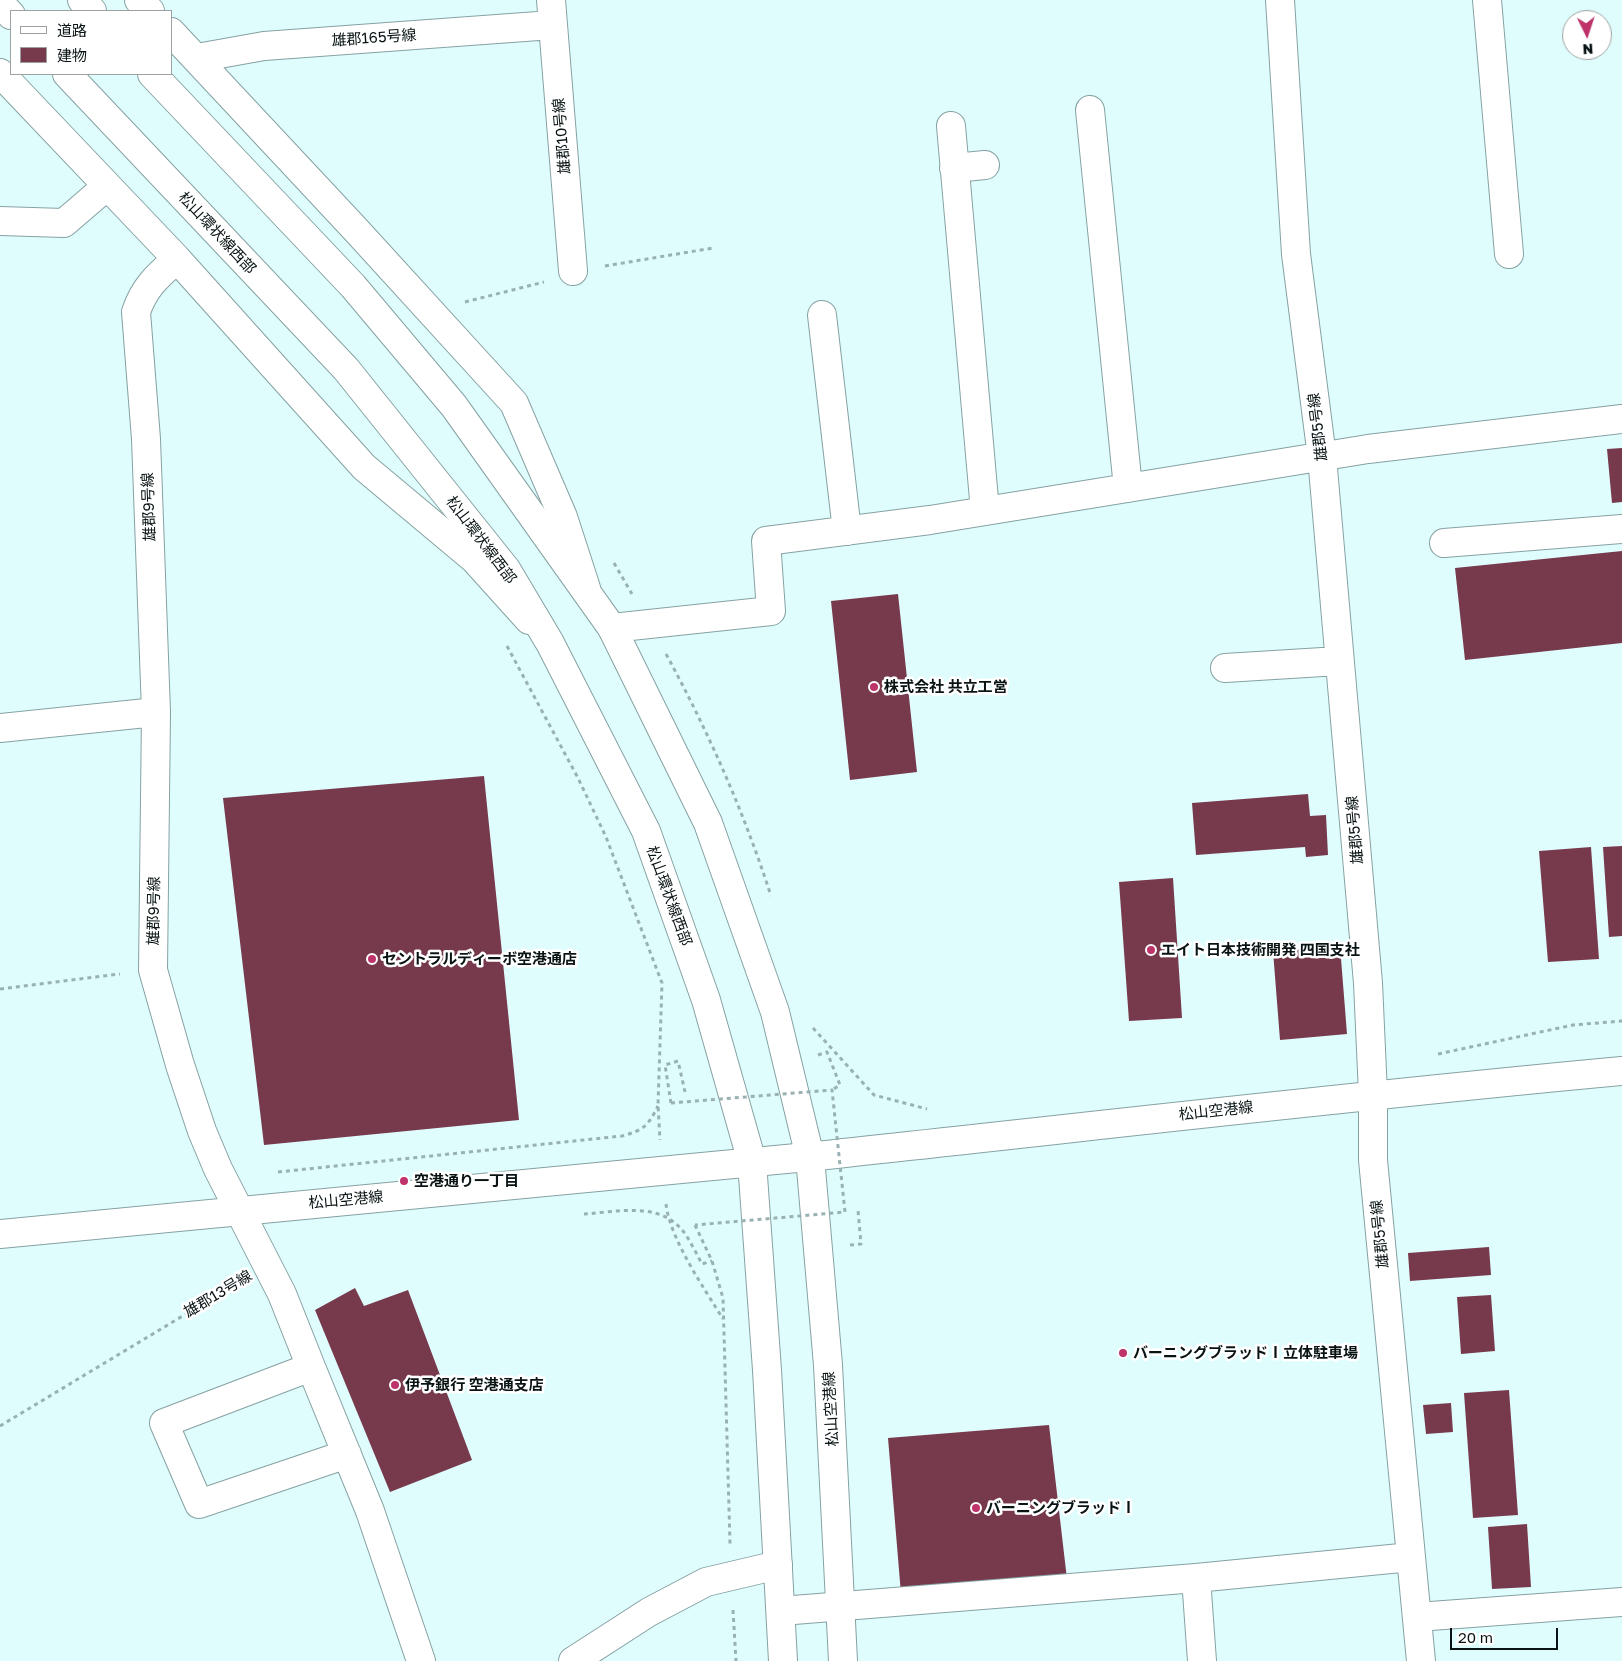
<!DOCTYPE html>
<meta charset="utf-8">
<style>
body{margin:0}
#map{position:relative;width:1622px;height:1661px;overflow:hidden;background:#e0fdfe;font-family:"Golos Text","Noto Sans JP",sans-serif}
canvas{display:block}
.legend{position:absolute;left:10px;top:10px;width:162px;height:65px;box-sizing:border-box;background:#fff;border:1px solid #9da1a1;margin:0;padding:6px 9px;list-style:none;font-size:15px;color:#091314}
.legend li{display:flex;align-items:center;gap:10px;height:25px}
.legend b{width:25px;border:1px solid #9da1a1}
.north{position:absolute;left:1562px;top:10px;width:50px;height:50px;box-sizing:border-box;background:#fff;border:1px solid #9da1a1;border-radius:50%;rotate:176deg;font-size:14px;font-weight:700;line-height:20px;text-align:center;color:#091314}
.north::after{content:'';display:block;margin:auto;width:18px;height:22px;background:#be336a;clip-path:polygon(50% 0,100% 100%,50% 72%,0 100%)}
.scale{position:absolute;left:1450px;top:1628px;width:108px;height:22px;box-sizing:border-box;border:2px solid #091314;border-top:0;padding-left:6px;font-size:15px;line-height:18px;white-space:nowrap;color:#091314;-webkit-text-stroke:4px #fff;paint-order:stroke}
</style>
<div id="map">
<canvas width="1622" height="1661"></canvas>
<ul class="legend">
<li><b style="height:6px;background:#fff"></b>道路</li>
<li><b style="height:14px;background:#77394c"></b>建物</li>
</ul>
<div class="north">N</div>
<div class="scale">20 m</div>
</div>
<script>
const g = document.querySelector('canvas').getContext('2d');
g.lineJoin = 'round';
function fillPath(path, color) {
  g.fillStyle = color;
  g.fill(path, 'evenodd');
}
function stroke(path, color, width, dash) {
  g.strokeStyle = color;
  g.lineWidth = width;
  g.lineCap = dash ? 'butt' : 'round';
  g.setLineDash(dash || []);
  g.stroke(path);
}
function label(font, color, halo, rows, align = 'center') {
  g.font = font + ' "Golos Text","Noto Sans JP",sans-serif';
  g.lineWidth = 5;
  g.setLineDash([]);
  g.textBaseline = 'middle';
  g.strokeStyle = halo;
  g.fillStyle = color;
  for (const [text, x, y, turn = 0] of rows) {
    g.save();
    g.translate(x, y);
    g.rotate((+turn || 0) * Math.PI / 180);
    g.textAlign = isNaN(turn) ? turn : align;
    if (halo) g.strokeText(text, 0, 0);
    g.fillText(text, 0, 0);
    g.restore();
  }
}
fillPath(new Path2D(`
 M 1622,448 L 1622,502 L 1612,503 L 1607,449 Z
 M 1622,551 L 1622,643 L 1465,660 L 1455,568 Z
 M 898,594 L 917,772 L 850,780 L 831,601 Z
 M 484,776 L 519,1120 L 264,1145 L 223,798 Z
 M 1308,794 L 1310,816 L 1326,815 L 1328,855 L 1306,857 L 1305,847 L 1196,855 L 1192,803 Z
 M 1622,846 L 1622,936 L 1609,937 L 1603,847 Z
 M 1591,847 L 1599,959 L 1548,962 L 1539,851 Z
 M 1173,878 L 1182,1018 L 1129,1021 L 1119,882 Z
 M 1340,946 L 1347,1034 L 1280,1040 L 1273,951 Z
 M 1489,1247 L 1491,1275 L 1410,1281 L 1408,1253 Z
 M 355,1288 L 364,1306 L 408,1290 L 472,1460 L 390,1492 L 315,1310 Z
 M 1491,1295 L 1495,1351 L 1461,1354 L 1457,1297 Z
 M 1509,1390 L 1518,1515 L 1473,1518 L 1464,1393 Z
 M 1451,1403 L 1453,1432 L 1426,1434 L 1423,1405 Z
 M 1049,1425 L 1067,1579 L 901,1594 L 888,1438 Z
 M 1527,1524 L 1531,1587 L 1492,1589 L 1488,1527 Z`), '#77394c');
const street = new Path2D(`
 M 139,0 L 150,11
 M 551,0 L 573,271
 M 1280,0 L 1296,254 L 1322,457 L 1368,983 L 1373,1094 L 1373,1160 L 1421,1661
 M 1487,0 L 1509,254
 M 171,32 L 357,231 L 514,403 L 563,517 L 586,588
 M 197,58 L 264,46 L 552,25
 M 0,73 L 177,259 L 364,467 L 474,559 L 529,620
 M 1090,110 L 1128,488
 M 951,126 L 985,511
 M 954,168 L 985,165
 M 0,221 L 64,223 L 107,186
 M 177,259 C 157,276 144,288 136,312 L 146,439 L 156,712 L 153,970 L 180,1065 L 202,1131 L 218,1169 L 282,1294 L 311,1367 L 370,1511 L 421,1661
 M 822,315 L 847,531
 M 1444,543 L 1622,529
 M 612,628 L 771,611 L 766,541 L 930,520 L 1368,449 L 1622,419
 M 1225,668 L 1339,661
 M 0,728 L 156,712
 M 311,1367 L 164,1423 L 199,1504 L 347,1454
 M 1196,1578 L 1202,1661
 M 781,1611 L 1196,1578 L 1411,1557
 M 1417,1617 L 1622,1602
 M 573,1661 L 649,1612 L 706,1582 L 778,1565`);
const secondary = new Path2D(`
 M 82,0 L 92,11
 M 0,3 L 11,15
 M 67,74 L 346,369 L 506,569 L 550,643 L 646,831 L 706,1000 L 752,1162
 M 152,74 L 353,286 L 454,406 L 612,628 L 708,823 L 775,1012 L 810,1157`);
const primary = new Path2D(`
 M 810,1157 L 828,1365 L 843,1661
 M 752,1162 L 767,1370 L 783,1661
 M 0,1234 C 269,1206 538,1185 807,1157 C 1079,1128 1350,1096 1622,1071`);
stroke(street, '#86a1a2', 30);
stroke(secondary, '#86a1a2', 30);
stroke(primary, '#86a1a2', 30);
stroke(new Path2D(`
 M 605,266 L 713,248
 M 465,302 L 544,282
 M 614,563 L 632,594
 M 507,646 L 578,778 L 606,837 L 662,983 L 658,1105 L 660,1140
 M 666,654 C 708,731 744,812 771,896
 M 0,989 L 120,974
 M 813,1028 L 874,1095 L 927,1109
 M 1438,1054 L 1573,1025 L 1622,1021
 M 818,1055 L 827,1052 L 840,1085 L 832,1090
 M 671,1103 L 665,1065 L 678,1061 L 685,1092
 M 278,1172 L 622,1136 C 644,1130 648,1126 658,1106
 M 666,1204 C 670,1239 704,1288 723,1319
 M 584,1214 C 617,1212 659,1201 683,1231 C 690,1240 696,1253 702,1264 L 712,1261
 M 695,1225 L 712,1261 L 723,1298 L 730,1544
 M 850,1245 L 861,1244 L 858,1210
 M 0,1426 L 239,1282
 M 733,1610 L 736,1661`), '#9ab1b2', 3, [4, 4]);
stroke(street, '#fff', 28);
stroke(secondary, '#fff', 28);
stroke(primary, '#fff', 28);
stroke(new Path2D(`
 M 671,1103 L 832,1090 L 845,1212 L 695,1225`), '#9ab1b2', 3, [4, 4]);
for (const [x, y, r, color] of [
 [874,687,5,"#be336a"],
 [1151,950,5,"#be336a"],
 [372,959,5,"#be336a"],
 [404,1181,5,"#be336a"],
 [1123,1353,5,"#be336a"],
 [395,1385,5,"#be336a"],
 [976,1508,5,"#be336a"]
]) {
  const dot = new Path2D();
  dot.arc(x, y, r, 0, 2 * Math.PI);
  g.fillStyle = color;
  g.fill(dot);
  stroke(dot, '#fff', 2);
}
label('15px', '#091314', '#fff', [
 ["雄郡165号線",374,38,-4],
 ["雄郡10号線",562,136,-95],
 ["松山環状線西部",217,233,47],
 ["雄郡5号線",1318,427,-97],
 ["雄郡9号線",149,507,-92],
 ["松山環状線西部",481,540,53],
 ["雄郡5号線",1355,830,-95],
 ["松山環状線西部",669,896,70],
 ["雄郡9号線",154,911,-89],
 ["松山空港線",1216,1111,-6],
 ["松山空港線",346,1200,-5],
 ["雄郡5号線",1380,1234,-96],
 ["雄郡13号線",218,1294,-31],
 ["松山空港線",831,1409,-93]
]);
label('bold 15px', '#091314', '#fff', [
 ["株式会社 共立工営",884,687],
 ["エイト日本技術開発 四国支社",1161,950],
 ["セントラルディーボ空港通店",382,959],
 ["空港通り一丁目",414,1181],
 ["バーニングブラッドⅠ立体駐車場",1133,1353],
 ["伊予銀行 空港通支店",405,1385],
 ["バーニングブラッドⅠ",986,1508]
], 'left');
</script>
